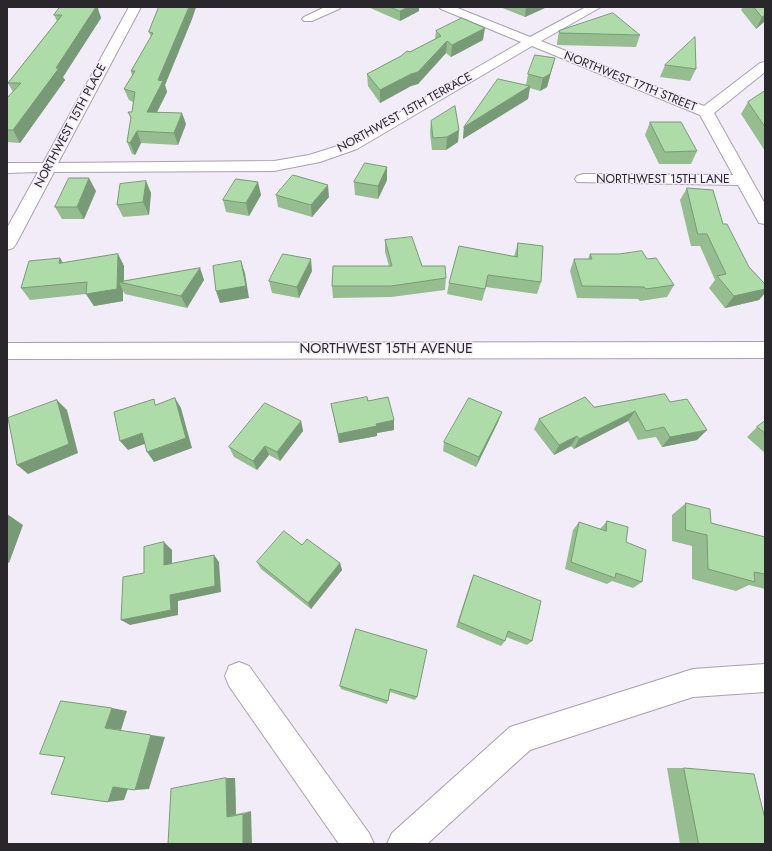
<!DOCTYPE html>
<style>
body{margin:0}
#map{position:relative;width:772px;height:851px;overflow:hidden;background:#f2ebf8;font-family:Jost,sans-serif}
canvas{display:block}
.frame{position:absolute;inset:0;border:8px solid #29272c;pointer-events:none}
</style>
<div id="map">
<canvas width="772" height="851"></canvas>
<div class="frame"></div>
</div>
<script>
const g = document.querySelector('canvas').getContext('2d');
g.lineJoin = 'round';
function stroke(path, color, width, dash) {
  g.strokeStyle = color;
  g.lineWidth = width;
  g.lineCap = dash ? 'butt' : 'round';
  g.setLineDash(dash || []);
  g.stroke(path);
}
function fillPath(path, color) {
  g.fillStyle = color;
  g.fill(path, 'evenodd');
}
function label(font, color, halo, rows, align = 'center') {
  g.font = font + ' Jost,sans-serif';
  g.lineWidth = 3;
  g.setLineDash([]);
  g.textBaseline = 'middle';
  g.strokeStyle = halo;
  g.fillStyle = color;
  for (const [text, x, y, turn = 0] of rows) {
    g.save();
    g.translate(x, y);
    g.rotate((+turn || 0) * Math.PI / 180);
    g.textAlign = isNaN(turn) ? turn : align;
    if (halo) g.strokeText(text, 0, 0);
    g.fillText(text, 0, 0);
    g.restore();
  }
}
const minor = new Path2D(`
 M 129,7 L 141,7 L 58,163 L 274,161 L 309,155 L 347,143 L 521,42 L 441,9 L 439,7 L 455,7 L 530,37 L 586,7 L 601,7 L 541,41 L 704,106 L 760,63 L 765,62 L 765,72 L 714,113 L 765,204 L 765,224 L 759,223 L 738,185 L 577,182 L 575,179 L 577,176 L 583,174 L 733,175 L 700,115 L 532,46 L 357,149 L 320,162 L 274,171 L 54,172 L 16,244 L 13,248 L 7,250 L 7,228 L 38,172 L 7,173 L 7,163 L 43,163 Z
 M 325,7 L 341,7 L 339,9 L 312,21 L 304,21 L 302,19 L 304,17 Z
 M 239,662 L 249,666 L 369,833 L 374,844 L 339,844 L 229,686 L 225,676 L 229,666 Z
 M 765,664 L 765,692 L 693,697 L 530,750 L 427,844 L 387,844 L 392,833 L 510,727 L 693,669 Z`);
const tertiary = new Path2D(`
 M 765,342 L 765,358 L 7,359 L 7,343 Z`);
stroke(minor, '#a7a1ad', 2);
stroke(tertiary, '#a7a1ad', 2);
fillPath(minor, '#fff');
fillPath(tertiary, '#fff');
fillPath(new Path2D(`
 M 159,7 L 196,7 L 192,19 L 165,85 L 167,92 L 157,112 L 186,124 L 178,145 L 141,143 L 135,155 L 132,154 L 127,142 L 131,119 L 128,112 L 132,112 L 133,102 L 129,100 L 124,89 L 132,76 L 131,71 L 151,37 L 149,32 Z
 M 368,7 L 419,7 L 419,11 L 400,21 Z
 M 500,7 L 547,7 L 525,17 Z
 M 743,7 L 765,7 L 765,21 L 756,29 L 741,10 Z
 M 98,9 L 101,18 L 63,77 L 65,80 L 20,143 L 7,142 L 7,98 L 13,92 L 8,83 L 57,21 L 54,15 Z
 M 436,31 L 483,40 L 451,57 L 446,53 L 418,84 L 411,86 L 380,103 L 368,86 L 367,74 L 435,39 Z
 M 559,31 L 640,35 L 636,47 L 557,45 L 557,43 Z
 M 555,58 L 547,87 L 540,91 L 530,88 L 528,99 L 463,139 L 464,127 L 526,85 L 528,74 Z
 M 665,65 L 696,69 L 690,81 L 660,77 Z
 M 765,91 L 765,151 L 741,114 L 748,102 Z
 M 431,121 L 459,130 L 458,142 L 446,150 L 432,150 L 430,133 Z
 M 650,122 L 697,151 L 691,164 L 659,164 L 645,135 Z
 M 387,167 L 387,180 L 378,199 L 355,195 L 354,182 Z
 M 146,181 L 151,193 L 149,215 L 123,217 L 117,205 Z
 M 687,188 L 723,224 L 749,267 L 765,284 L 765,293 L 759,300 L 725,308 L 709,288 L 715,280 L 700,246 L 691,246 L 680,200 Z
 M 96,191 L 84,219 L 62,219 L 55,207 Z
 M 261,195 L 249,216 L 226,212 L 223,200 Z
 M 276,195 L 329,197 L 312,217 L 278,207 Z
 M 385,240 L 422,266 L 446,278 L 445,290 L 391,297 L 333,298 L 332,286 L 389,266 L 385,252 Z
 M 518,243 L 541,282 L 537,294 L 486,287 L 482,301 L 447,294 L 449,283 L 514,256 Z
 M 118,254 L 124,266 L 124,281 L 200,268 L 204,280 L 187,308 L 125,294 L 123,291 L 123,301 L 94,306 L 86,294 L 30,300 L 21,288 L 60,258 L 63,263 Z
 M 590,254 L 647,259 L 674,285 L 667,297 L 640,301 L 638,299 L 577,298 L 570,271 L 574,259 L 588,259 Z
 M 312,271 L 299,298 L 272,293 L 269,281 Z
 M 368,401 L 394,430 L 377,433 L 377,436 L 339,443 L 331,404 Z
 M 670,402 L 697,440 L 662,447 L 656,437 L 638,440 L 628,421 L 574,449 L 571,446 L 554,455 L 534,429 L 539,419 L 594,407 Z
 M 502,412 L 498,422 L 476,467 L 443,451 L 444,442 Z
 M 301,421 L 303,431 L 280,461 L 269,455 L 257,470 L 234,457 L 229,447 Z
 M 765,421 L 765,453 L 747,437 L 757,427 Z
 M 686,503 L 711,523 L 765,537 L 765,589 L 749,585 L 736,591 L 692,579 L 692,546 L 672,541 L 672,515 Z
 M 607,521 L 626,542 L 642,582 L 633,588 L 612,581 L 607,584 L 565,569 L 573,530 L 579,522 L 600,529 Z
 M 302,545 L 340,563 L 342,570 L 311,609 L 261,569 L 257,562 Z
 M 474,575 L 532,641 L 527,645 L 506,637 L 505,641 L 501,646 L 456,627 L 471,581 Z
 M 356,629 L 417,697 L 415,700 L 390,692 L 387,704 L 341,689 L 340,686 Z
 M 667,768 L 684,768 L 765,844 L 680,844 Z
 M 226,778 L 235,778 L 236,814 L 251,811 L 168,844 Z`), '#95bd90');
fillPath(new Path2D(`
 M 87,7 L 99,7 L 98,9 L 101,18 L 63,77 L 65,80 L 20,143 L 13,130 L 56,68 Z
 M 189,7 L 196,7 L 192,19 L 165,85 L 167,92 L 151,124 L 147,112 L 158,80 Z
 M 409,7 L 419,7 L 419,11 L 400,21 L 400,11 Z
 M 526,7 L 547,7 L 525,17 Z
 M 765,15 L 765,21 L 756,29 L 762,17 Z
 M 485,28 L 483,40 L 451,57 L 452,45 Z
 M 447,41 L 446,53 L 418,84 L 411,86 L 380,103 L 380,90 Z
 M 555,58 L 547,87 L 540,91 L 543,78 Z
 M 530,86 L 528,99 L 463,139 L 464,127 Z
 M 182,113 L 186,124 L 178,145 L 174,133 Z
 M 459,130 L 458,142 L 446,150 L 447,137 Z
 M 137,131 L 141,143 L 135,155 L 130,143 Z
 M 387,167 L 387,180 L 378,199 L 378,186 Z
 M 89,178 L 96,191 L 84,219 L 77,207 Z
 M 146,181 L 151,193 L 149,215 L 143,202 Z
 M 258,182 L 261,195 L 249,216 L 246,203 Z
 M 328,185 L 329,197 L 312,217 L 311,205 Z
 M 118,254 L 124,266 L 124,284 L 119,282 L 123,291 L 123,301 L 94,306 L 86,294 Z
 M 60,258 L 67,270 L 59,263 Z
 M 311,259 L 312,271 L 299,298 L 297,287 Z
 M 241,261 L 245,273 L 249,298 L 220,303 L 216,291 Z
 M 200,268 L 204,280 L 187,308 L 181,296 Z
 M 765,289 L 765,293 L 759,300 L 725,308 L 734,296 Z
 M 175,398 L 181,408 L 192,448 L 154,462 L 147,452 Z
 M 57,400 L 67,410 L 78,453 L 28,474 L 17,465 Z
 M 635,411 L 628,421 L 574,449 L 579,439 Z
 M 502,412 L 498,422 L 476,467 L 479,457 Z
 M 394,420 L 394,430 L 377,433 L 377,436 L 339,443 L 338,434 L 376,424 Z
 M 301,421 L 303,431 L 280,461 L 277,452 Z
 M 707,430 L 697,440 L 662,447 L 670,437 Z
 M 142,433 L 150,442 L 128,450 L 120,441 Z
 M 577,436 L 571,446 L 554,455 L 559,445 Z
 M 265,446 L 269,455 L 257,470 L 253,461 Z
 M 7,514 L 23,525 L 9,563 L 7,562 Z
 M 164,542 L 172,550 L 172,571 L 164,565 Z
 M 214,555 L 219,562 L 221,592 L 178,601 L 178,615 L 130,625 L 121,620 L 170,595 Z
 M 340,563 L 342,570 L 311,609 L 308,603 Z
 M 112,708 L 127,711 L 121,730 L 105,728 Z
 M 151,735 L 165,737 L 149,789 L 135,790 Z
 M 226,778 L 235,778 L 236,814 L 227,817 Z
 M 129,786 L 124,800 L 108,802 L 113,787 Z
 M 251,811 L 252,844 L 243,844 L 243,814 Z`), '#799a76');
const building = new Path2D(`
 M 60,7 L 96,7 L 56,68 L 59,68 L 13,130 L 7,130 L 7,98 L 21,83 L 8,83 L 62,15 L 54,15 Z
 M 159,7 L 189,7 L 158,80 L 163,81 L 147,112 L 182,113 L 174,133 L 137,131 L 130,143 L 127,142 L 131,117 L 128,112 L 132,112 L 135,92 L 124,89 L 135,71 L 131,71 L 153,33 L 149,32 Z
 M 390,7 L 409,7 L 400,11 Z
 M 754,7 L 765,7 L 765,15 L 762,17 Z
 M 613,13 L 640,35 L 560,33 L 559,31 Z
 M 462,18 L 485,28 L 452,45 L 447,41 L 418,72 L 411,74 L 380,90 L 367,74 L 401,56 L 407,51 L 410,52 L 441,36 L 436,31 Z
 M 695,37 L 696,69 L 665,65 Z
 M 535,55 L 555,58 L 550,74 L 543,78 L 528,74 Z
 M 498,79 L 530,86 L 464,127 Z
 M 765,91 L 765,127 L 748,102 Z
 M 455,106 L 459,130 L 447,137 L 433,138 L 431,121 Z
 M 650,122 L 681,122 L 697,151 L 665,152 Z
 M 365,163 L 387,167 L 378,186 L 354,182 Z
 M 293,175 L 328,185 L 311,205 L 276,195 Z
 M 69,178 L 89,178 L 77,207 L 55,207 Z
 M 236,179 L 258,182 L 246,203 L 223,200 Z
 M 146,181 L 143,202 L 117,205 L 120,184 Z
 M 687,188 L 713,190 L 723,224 L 727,224 L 749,267 L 765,284 L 765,289 L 734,296 L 717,276 L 726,274 L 707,234 L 698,234 Z
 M 412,237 L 422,266 L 445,266 L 446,278 L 391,286 L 332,286 L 333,266 L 392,266 L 385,240 Z
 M 518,243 L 543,246 L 541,282 L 488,275 L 485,289 L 449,283 L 459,246 L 517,257 Z
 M 642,251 L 647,259 L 656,258 L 674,285 L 646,289 L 644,287 L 582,286 L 574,259 L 592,259 L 590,254 L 619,254 Z
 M 118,254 L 117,289 L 86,294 L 87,282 L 21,288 L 29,261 L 60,258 L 59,263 Z
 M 283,254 L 311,259 L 297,287 L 269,281 Z
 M 241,261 L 246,286 L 216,291 L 213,266 Z
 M 200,268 L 181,296 L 119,282 Z
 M 665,394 L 670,402 L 687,399 L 707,430 L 670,437 L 664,427 L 646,431 L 635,411 L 579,439 L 577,436 L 559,445 L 539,419 L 585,397 L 594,407 Z
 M 367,397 L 368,401 L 388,397 L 394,420 L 376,424 L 377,426 L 338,434 L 331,404 Z
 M 175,398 L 186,438 L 147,452 L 142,433 L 120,441 L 114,412 L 154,399 L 155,405 Z
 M 469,398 L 502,412 L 479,457 L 444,442 Z
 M 57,400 L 69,444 L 17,465 L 8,418 Z
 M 265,403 L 301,421 L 277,452 L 265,446 L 253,461 L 229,447 Z
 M 765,421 L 765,433 L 757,427 Z
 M 686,503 L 710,509 L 711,523 L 765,537 L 765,574 L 754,572 L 755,582 L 708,569 L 707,535 L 686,530 Z
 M 607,521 L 628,527 L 626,542 L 646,550 L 642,582 L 616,573 L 615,578 L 571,562 L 579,522 L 606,531 Z
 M 284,531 L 302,545 L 307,539 L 340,563 L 308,603 L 257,562 Z
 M 164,542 L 164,565 L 214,555 L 215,586 L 170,595 L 171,610 L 121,620 L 123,577 L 144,573 L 144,547 Z
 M 474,575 L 541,601 L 532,641 L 508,631 L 505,641 L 459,622 Z
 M 356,629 L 427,650 L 417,697 L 390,689 L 388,701 L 340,686 Z
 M 61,701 L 112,708 L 105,728 L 151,735 L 135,790 L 113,787 L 108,802 L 51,794 L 65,757 L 40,754 Z
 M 684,768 L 754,774 L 765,819 L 765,844 L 699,844 Z
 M 226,778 L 227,817 L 243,814 L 243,844 L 168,844 L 171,789 Z`);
fillPath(building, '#addca8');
stroke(building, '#799a76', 1);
label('12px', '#29272c', '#f2ebf8', [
 ["NORTHWEST 17TH STREET",630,82,22],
 ["NORTHWEST 15TH TERRACE",405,113,-29],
 ["NORTHWEST 15TH PLACE",71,126,-62],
 ["NORTHWEST 15TH LANE",663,180]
]);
label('14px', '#29272c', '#f2ebf8', [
 ["NORTHWEST 15TH AVENUE",386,350]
]);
</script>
